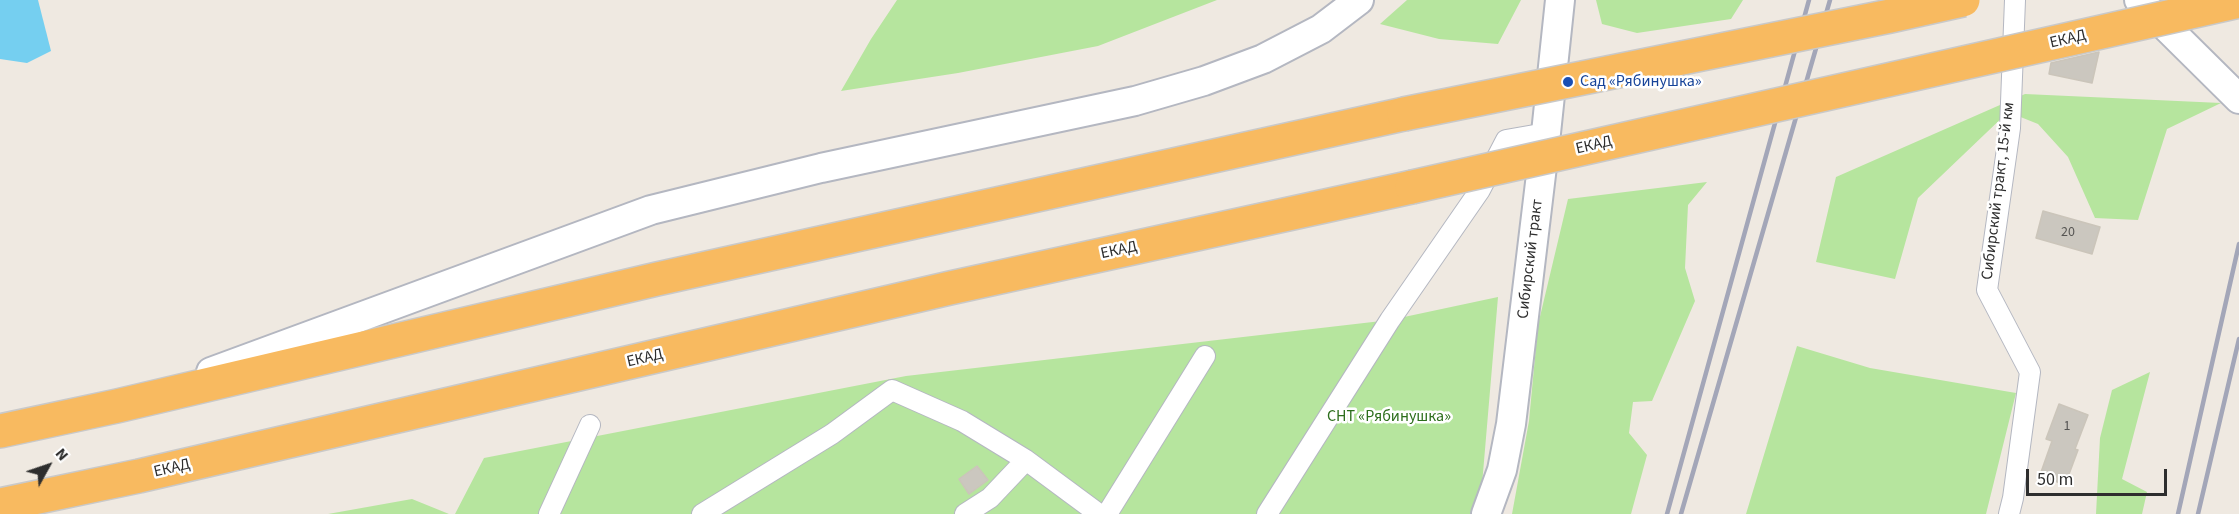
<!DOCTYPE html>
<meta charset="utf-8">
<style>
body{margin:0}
#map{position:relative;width:2239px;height:514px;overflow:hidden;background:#efe9e1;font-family:"Source Sans 3",sans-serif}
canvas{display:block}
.north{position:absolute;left:18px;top:436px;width:60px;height:60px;-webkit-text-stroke:4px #fff;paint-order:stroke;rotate:50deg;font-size:16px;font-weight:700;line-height:24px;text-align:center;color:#2e2e2e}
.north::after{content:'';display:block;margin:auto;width:21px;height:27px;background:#2e2e2e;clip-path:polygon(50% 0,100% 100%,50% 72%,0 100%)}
.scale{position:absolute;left:2026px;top:469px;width:141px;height:27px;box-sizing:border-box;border:3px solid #2e2e2e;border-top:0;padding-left:8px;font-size:18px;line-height:21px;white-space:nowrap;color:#2e2e2e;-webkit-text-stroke:4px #fff;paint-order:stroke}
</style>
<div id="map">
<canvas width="2239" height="514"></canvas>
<div class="north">N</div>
<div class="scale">50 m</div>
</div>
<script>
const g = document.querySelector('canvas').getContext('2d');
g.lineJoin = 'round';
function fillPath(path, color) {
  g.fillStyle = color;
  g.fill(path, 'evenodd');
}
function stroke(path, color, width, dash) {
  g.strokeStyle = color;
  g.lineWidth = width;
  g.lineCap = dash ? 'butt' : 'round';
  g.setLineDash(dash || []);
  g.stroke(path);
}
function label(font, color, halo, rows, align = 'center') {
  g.font = font + ' "Source Sans 3",sans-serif';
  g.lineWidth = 5;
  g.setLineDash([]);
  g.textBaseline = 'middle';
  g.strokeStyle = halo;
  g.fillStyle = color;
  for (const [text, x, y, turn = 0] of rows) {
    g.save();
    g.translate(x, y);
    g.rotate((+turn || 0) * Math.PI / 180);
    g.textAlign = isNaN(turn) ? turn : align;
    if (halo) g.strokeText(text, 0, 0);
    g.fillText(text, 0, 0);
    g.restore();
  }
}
fillPath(new Path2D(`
 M 897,0 L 1217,0 L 1098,46 L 958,73 L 841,91 L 871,39 Z
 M 1407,0 L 1521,0 L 1498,44 L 1439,39 L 1380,24 Z
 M 1596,0 L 1743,0 L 1731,19 L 1637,33 L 1602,24 Z
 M 2025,94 L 2221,103 L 2167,129 L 2138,220 L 2095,218 L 2068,157 L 2038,124 L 2008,112 L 1918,198 L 1895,279 L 1816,262 L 1836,177 Z
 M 1707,182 L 1688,205 L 1685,268 L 1695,301 L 1652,401 L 1633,402 L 1629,433 L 1647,455 L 1631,514 L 1512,514 L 1529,421 L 1538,325 L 1568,199 Z
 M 1498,297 L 1480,508 L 1476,514 L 455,514 L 484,458 L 906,376 L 1390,320 Z
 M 1797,346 L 1870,368 L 2016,393 L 1986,514 L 1746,514 Z
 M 2150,372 L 2122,479 L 2147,492 L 2142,514 L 2096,514 L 2100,438 L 2112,390 Z
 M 412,499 L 449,514 L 328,514 Z`), '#b6e59e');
fillPath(new Path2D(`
 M 0,0 L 38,0 L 51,51 L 27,63 L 0,59 Z`), '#75cff0');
const building = new Path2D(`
 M 2099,52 L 2092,83 L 2049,74 L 2051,63 Z
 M 2043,211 L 2100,227 L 2092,254 L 2036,238 Z
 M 2059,404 L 2088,415 L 2075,449 L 2078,450 L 2065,485 L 2040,475 L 2052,441 L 2046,439 Z
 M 977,466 L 988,480 L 969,494 L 959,479 Z`);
fillPath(building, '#cbc7bf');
stroke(building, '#cbc5ba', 1.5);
const minor = new Path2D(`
 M 549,514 L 590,425
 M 702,514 L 832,434 L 892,390 L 962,421 L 1026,460 L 1099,514
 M 965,514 L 990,498 L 1026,460
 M 1107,514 L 1205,356
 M 1267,514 L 1390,320 L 1480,190 L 1506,140 L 1546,133
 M 2009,514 L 2013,498 L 2030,372 L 1987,290 L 2010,128 L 2015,0`);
const secondary = new Path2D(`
 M 2139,0 L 2239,99
 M 211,372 L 651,210 L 821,168 L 1135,101 L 1204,81 L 1263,59 L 1321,29 L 1359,0
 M 1486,514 L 1502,470 L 1511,424 L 1546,133 L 1560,0`);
const trunk = new Path2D(`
 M 0,431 L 117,406 L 657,279 L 1404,114
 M 0,505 L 139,476 L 950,288 L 1412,187`);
stroke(minor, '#b4b7c1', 22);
stroke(secondary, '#b4b7c1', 32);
stroke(trunk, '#c9c9c9', 36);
stroke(minor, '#fff', 20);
stroke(secondary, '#fff', 28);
stroke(trunk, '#f8ba60', 33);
stroke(new Path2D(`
 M 1667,514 L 1809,0
 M 1681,514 L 1830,0
 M 2178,514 L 2239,244
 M 2198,514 L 2239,339`), '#a3a6b8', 4.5);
const trunkBridge = new Path2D(`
 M 1404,114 L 1890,16 L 1963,0
 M 1412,187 L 2239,1`);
stroke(trunkBridge, '#c9c9c9', 36, []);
stroke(trunkBridge, '#f8ba60', 33);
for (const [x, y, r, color] of [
 [1568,82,6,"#1a4fb4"]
]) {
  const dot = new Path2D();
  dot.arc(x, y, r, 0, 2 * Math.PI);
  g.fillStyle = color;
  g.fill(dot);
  stroke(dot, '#fff', 2);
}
label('14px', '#555452', null, [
 ["20",2068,233],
 ["1",2067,427]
]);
label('16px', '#2e2e2e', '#fff', [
 ["ЕКАД",2068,40,-13],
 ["ЕКАД",1594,146,-13],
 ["Сибирский тракт, 15-й км",1999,191,-83],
 ["ЕКАД",1119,251,-12],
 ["Сибирский тракт",1531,259,-83],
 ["ЕКАД",645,359,-13],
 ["ЕКАД",172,469,-13]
]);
label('16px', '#164399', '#fff', [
 ["Сад «Рябинушка»",1580,82]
], 'left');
label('16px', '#2c6e1b', '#fff', [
 ["СНТ «Рябинушка»",1389,417]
]);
</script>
